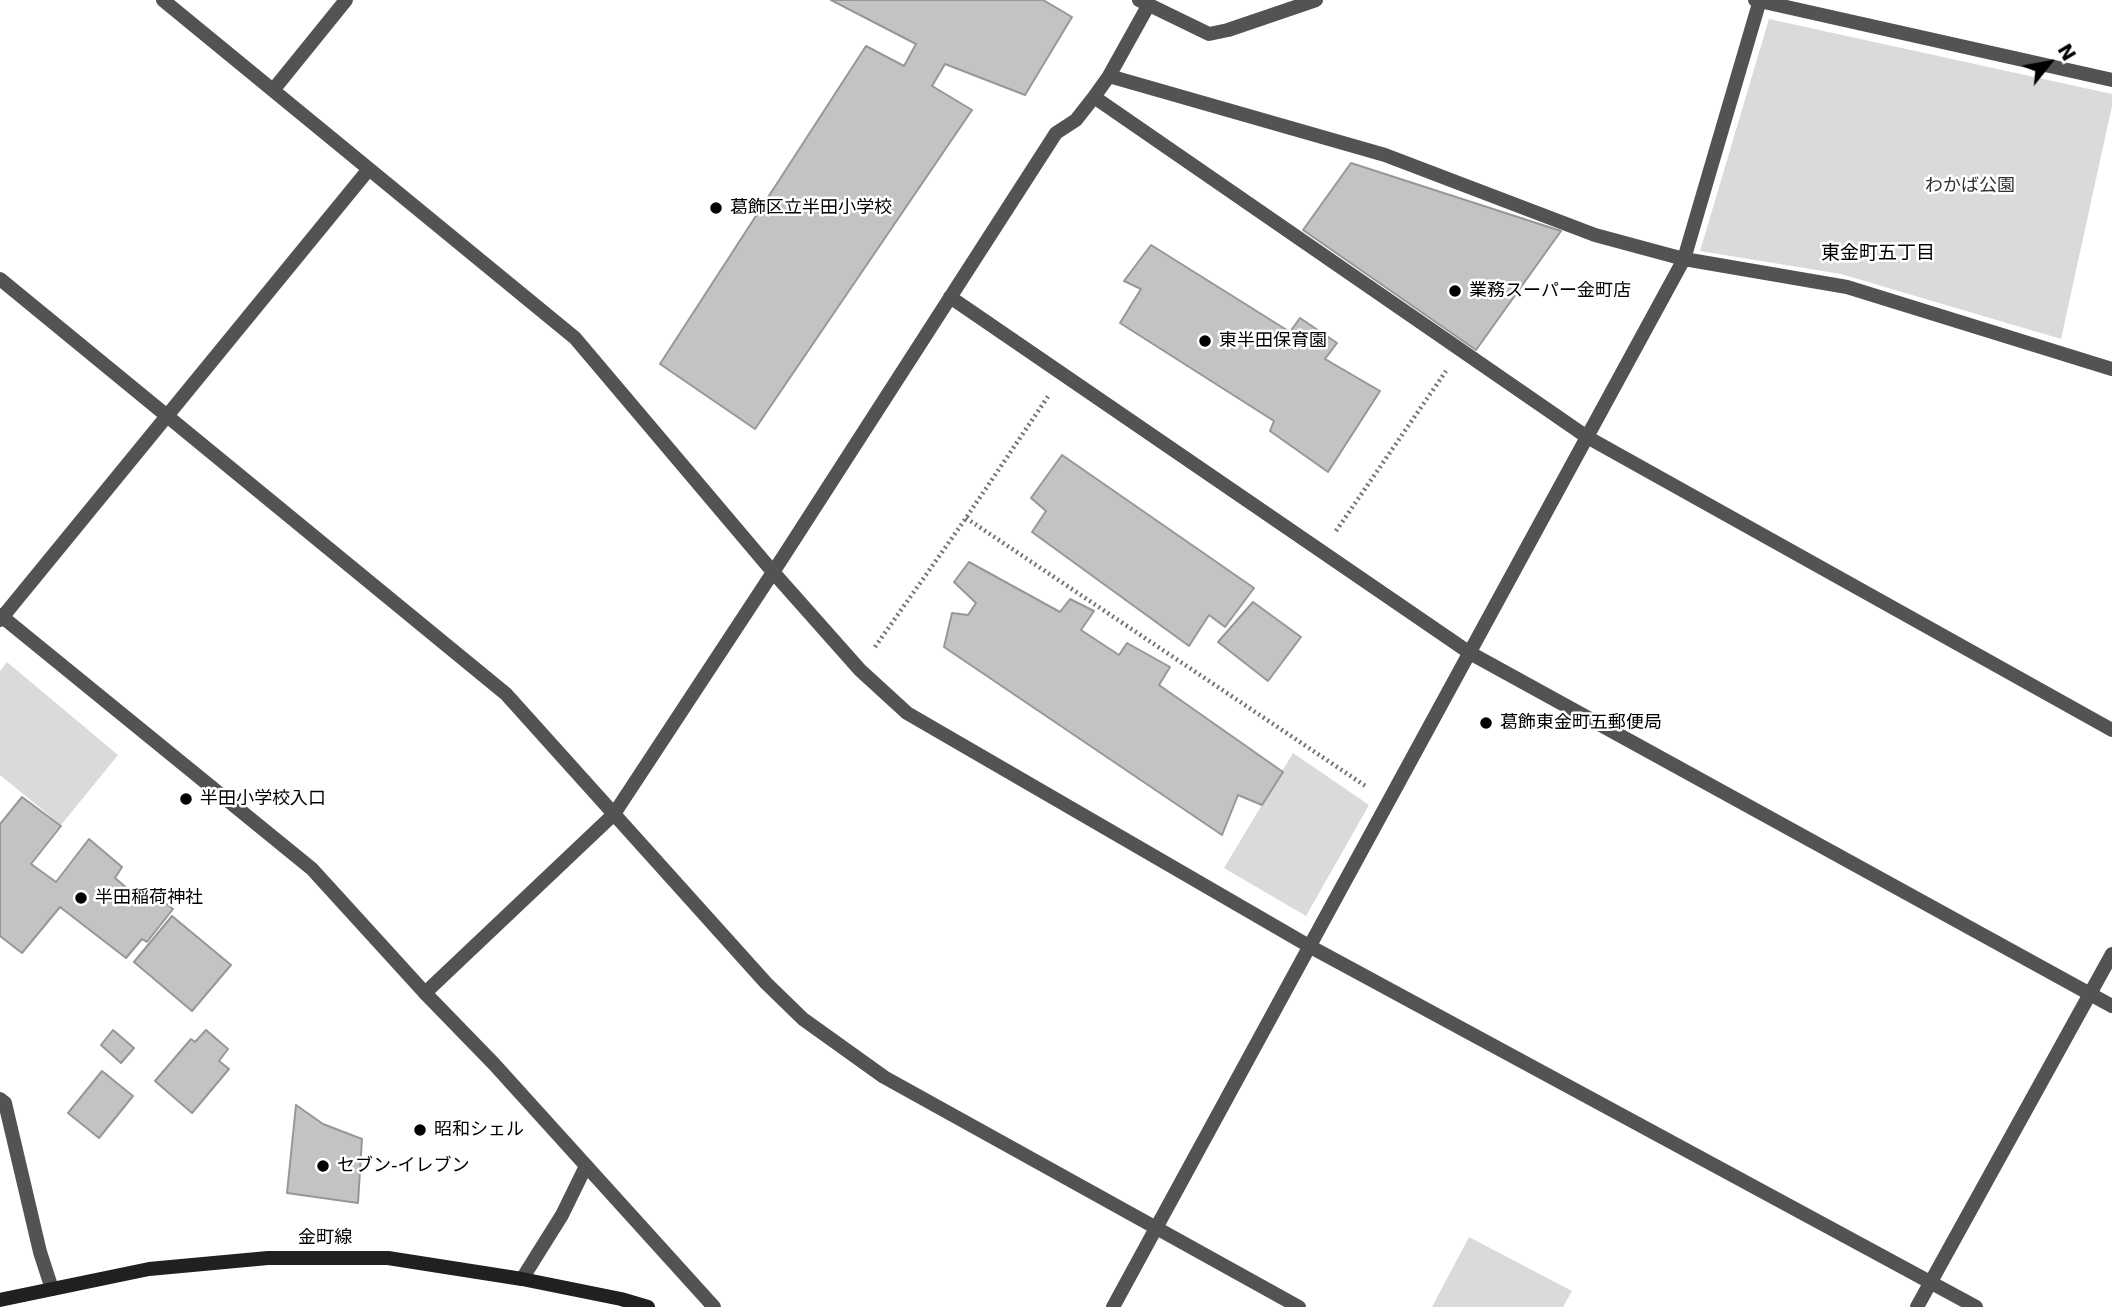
<!DOCTYPE html>
<meta charset="utf-8">
<style>
body{margin:0}
#map{position:relative;width:2112px;height:1307px;overflow:hidden;background:#fff;font-family:"DejaVu Sans",sans-serif}
canvas{display:block}
.north{position:absolute;left:2014px;top:28px;width:70px;height:70px;-webkit-text-stroke:5px #fff;paint-order:stroke;rotate:59deg;font-size:19px;font-weight:700;line-height:28px;text-align:center;color:#000}
.north::after{content:'';display:block;margin:auto;width:24px;height:32px;background:#000;clip-path:polygon(50% 0,100% 100%,50% 72%,0 100%)}
</style>
<div id="map">
<canvas width="2112" height="1307"></canvas>
<div class="north">N</div>
</div>
<script>
const g = document.querySelector('canvas').getContext('2d');
g.lineJoin = 'round';
function fillPath(path, color) {
  g.fillStyle = color;
  g.fill(path, 'evenodd');
}
function stroke(path, color, width, dash) {
  g.strokeStyle = color;
  g.lineWidth = width;
  g.lineCap = dash ? 'butt' : 'round';
  g.setLineDash(dash || []);
  g.stroke(path);
}
function label(font, color, halo, rows, align = 'center') {
  g.font = font + ' "DejaVu Sans","Noto Sans JP",sans-serif';
  g.lineWidth = 5;
  g.setLineDash([]);
  g.textBaseline = 'middle';
  g.strokeStyle = halo;
  g.fillStyle = color;
  for (const [text, x, y, turn = 0] of rows) {
    g.save();
    g.translate(x, y);
    g.rotate((+turn || 0) * Math.PI / 180);
    g.textAlign = isNaN(turn) ? turn : align;
    if (halo) g.strokeText(text, 0, 0);
    g.fillText(text, 0, 0);
    g.restore();
  }
}
fillPath(new Path2D(`
 M 1769,19 L 2112,94 L 2112,106 L 2061,339 L 1841,274 L 1700,251 Z
 M 7,662 L 118,755 L 61,825 L 0,775 L 0,671 Z
 M 1293,753 L 1369,805 L 1306,916 L 1224,868 Z
 M 1469,1237 L 1572,1291 L 1563,1307 L 1432,1307 Z`), '#dadada');
const building = new Path2D(`
 M 831,0 L 1043,0 L 1072,17 L 1025,95 L 945,64 L 932,86 L 972,110 L 755,429 L 660,364 L 866,46 L 904,66 L 916,44 Z
 M 1351,163 L 1561,231 L 1476,350 L 1303,230 Z
 M 1151,245 L 1290,332 L 1300,318 L 1337,343 L 1325,359 L 1380,391 L 1328,472 L 1270,431 L 1274,421 L 1120,323 L 1141,289 L 1124,281 Z
 M 1062,455 L 1254,588 L 1225,627 L 1209,615 L 1189,646 L 1032,532 L 1046,511 L 1031,498 Z
 M 969,562 L 1060,612 L 1070,599 L 1094,611 L 1081,630 L 1119,655 L 1127,643 L 1170,667 L 1159,685 L 1283,772 L 1262,805 L 1238,795 L 1222,835 L 944,647 L 952,613 L 968,615 L 976,603 L 954,582 Z
 M 1253,602 L 1301,637 L 1268,681 L 1218,642 Z
 M 22,797 L 61,826 L 31,864 L 56,882 L 89,839 L 122,867 L 115,878 L 142,901 L 151,892 L 173,909 L 147,942 L 142,939 L 126,958 L 60,907 L 22,953 L 0,936 L 0,824 Z
 M 172,916 L 231,965 L 192,1011 L 134,962 Z
 M 113,1030 L 134,1048 L 121,1063 L 101,1045 Z
 M 206,1030 L 228,1049 L 219,1061 L 229,1069 L 192,1113 L 155,1081 L 191,1039 L 195,1042 Z
 M 102,1071 L 133,1096 L 99,1138 L 68,1113 Z
 M 296,1105 L 323,1124 L 362,1139 L 358,1203 L 287,1193 Z`);
fillPath(building, '#c3c3c3');
stroke(building, '#979797', 2);
stroke(new Path2D(`
 M 966,518 L 1367,787
 M 1336,531 L 1446,371
 M 875,647 L 966,518 L 1049,395`), '#757575', 4.5, [2, 3.5]);
stroke(new Path2D(`
 M 163,0 L 575,338 L 773,572 L 860,670 L 907,713 L 1309,946 L 1976,1307
 M 1139,0 L 1209,34 L 1228,30 L 1316,0
 M 1755,0 L 2112,80
 M 1148,6 L 1109,76 L 1094,97 L 1587,437 L 2112,730
 M 1109,76 L 1385,155 L 1595,235 L 1684,259 L 1847,287 L 2112,369
 M 274,89 L 346,0
 M 0,279 L 506,694 L 766,983 L 803,1019 L 884,1077 L 1299,1307
 M 950,297 L 1470,653 L 2112,1006
 M 0,620 L 369,169
 M 425,993 L 614,814 L 783,557 L 1056,133 L 1076,120 L 1094,97
 M 0,1099 L 5,1103 L 40,1252 L 52,1289
 M 522,1279 L 562,1215 L 586,1166
 M 1113,1307 L 1684,259 L 1760,0
 M 1917,1307 L 2112,954`), '#535353', 14);
stroke(new Path2D(`
 M 0,615 L 312,869 L 425,993 L 494,1064 L 714,1307`), '#535353', 14);
stroke(new Path2D(`
 M 0,1300 L 149,1269 L 268,1258 L 388,1258 L 522,1279 L 621,1299 L 648,1307`), '#202020', 14);
for (const [x, y, r, color] of [
 [716,208,7,"#000"],
 [1455,291,7,"#000"],
 [1205,341,7,"#000"],
 [1486,723,7,"#000"],
 [186,799,7,"#000"],
 [81,898,7,"#000"],
 [420,1130,7,"#000"],
 [323,1166,7,"#000"]
]) {
  const dot = new Path2D();
  dot.arc(x, y, r, 0, 2 * Math.PI);
  g.fillStyle = color;
  g.fill(dot);
  stroke(dot, '#fff', 2.5);
}
label('18px', '#313131', '#fff', [
 ["わかば公園",1970,186]
]);
label('18px', '#000', '#fff', [
 ["葛飾区立半田小学校",730,208],
 ["業務スーパー金町店",1469,291],
 ["東半田保育園",1219,341],
 ["葛飾東金町五郵便局",1500,723],
 ["半田小学校入口",200,799],
 ["半田稲荷神社",95,898],
 ["昭和シェル",434,1130],
 ["セブン-イレブン",337,1166]
], 'left');
label('18px', '#000', '#fff', [
 ["金町線",325,1238]
]);
label('19px', '#000', '#fff', [
 ["東金町五丁目",1878,254]
]);
</script>
